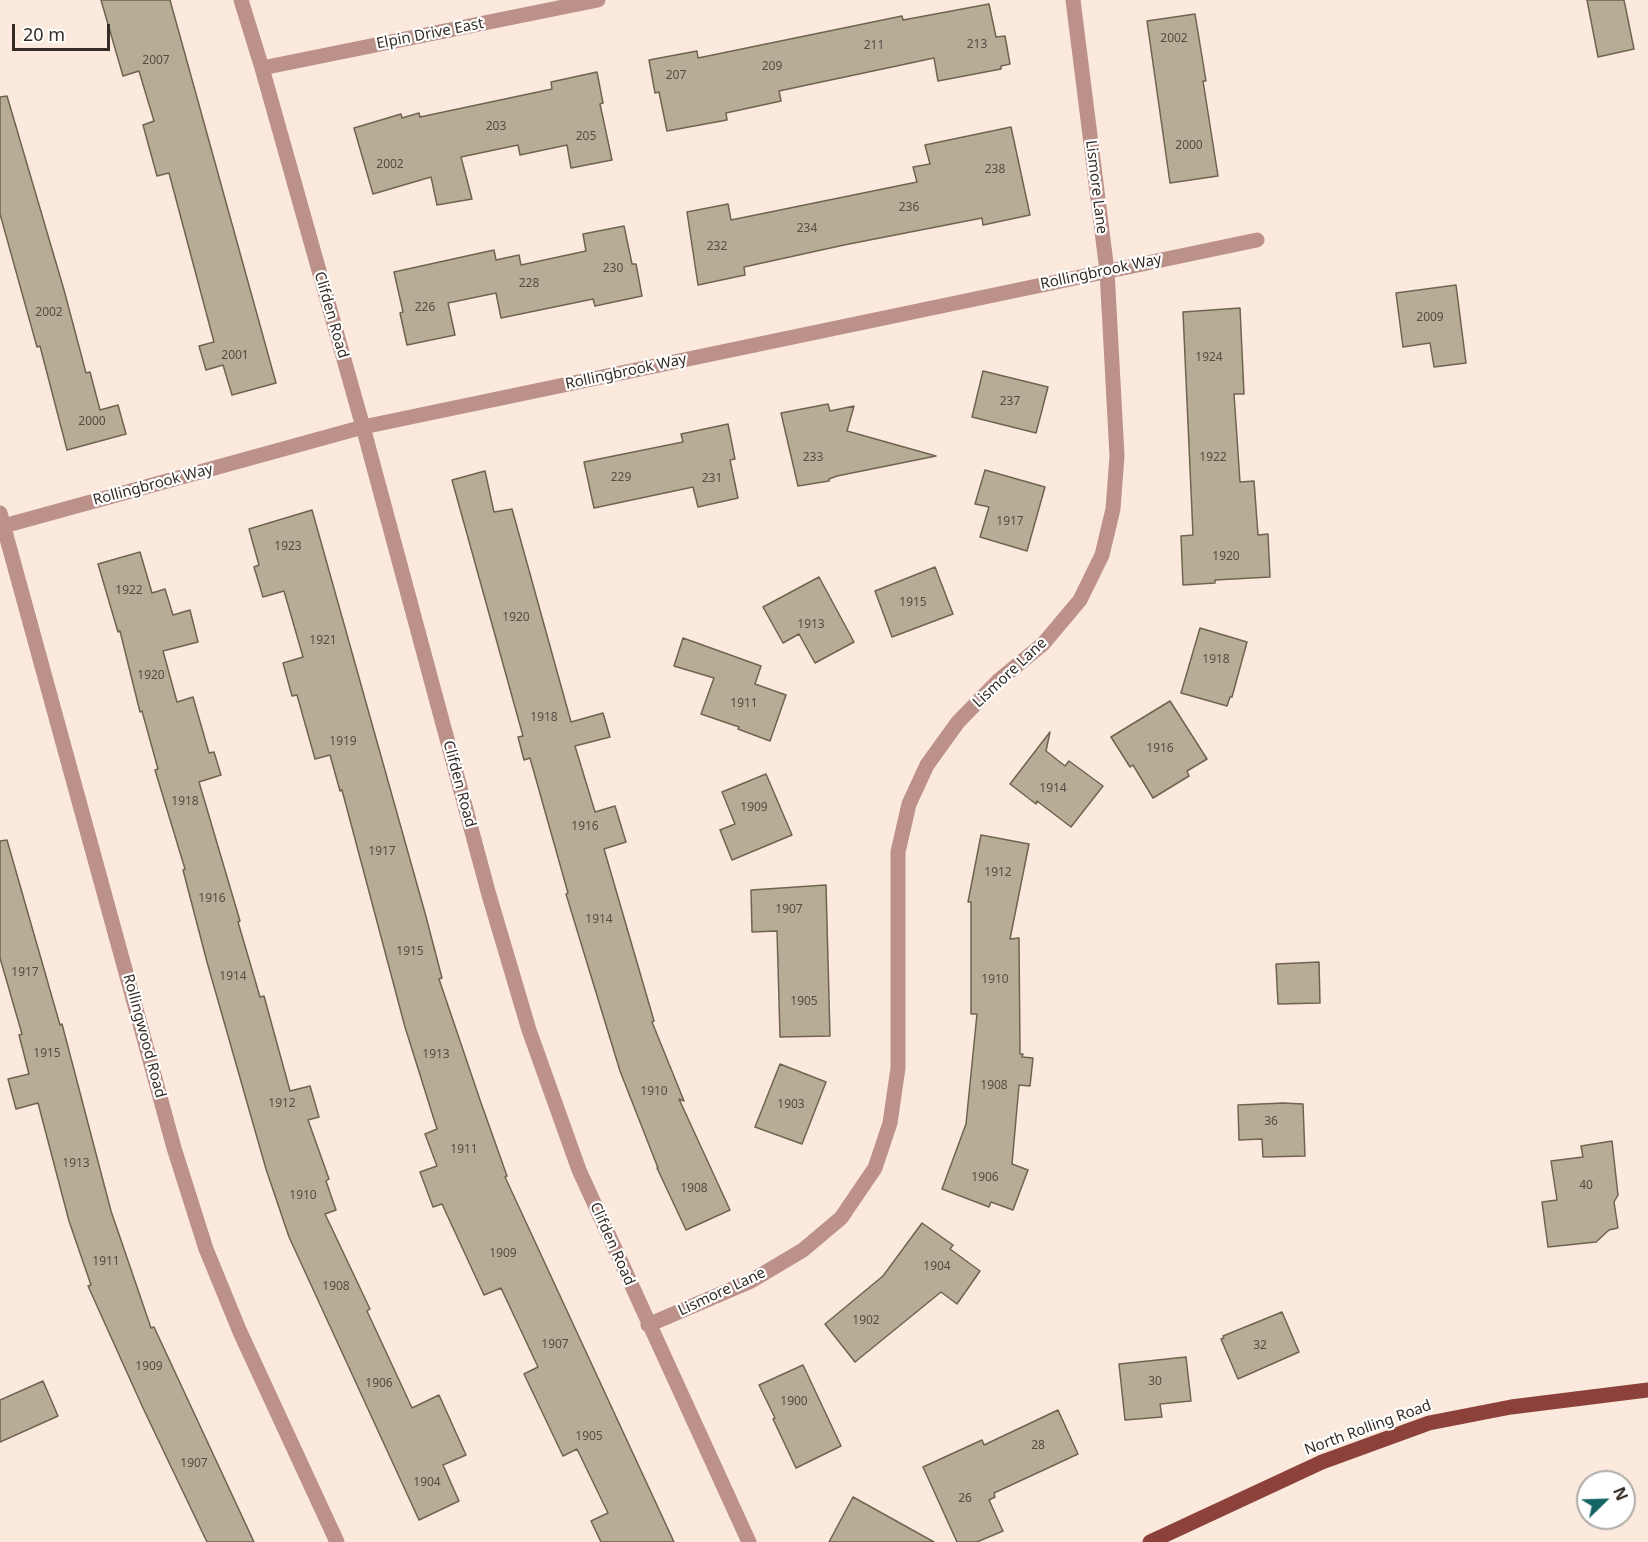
<!DOCTYPE html>
<style>
body{margin:0}
#map{position:relative;width:1648px;height:1542px;overflow:hidden;background:#fce9dd;font-family:"Noto Sans",sans-serif}
canvas{display:block}
.north{position:absolute;left:1576px;top:1470px;width:60px;height:60px;box-sizing:border-box;background:#fff;border:2px solid #aeaba8;border-radius:50%;rotate:67deg;font-size:16px;font-weight:700;line-height:24px;text-align:center;color:#352c26}
.north::after{content:'';display:block;margin:auto;width:21px;height:27px;background:#146464;clip-path:polygon(50% 0,100% 100%,50% 72%,0 100%)}
.scale{position:absolute;left:12px;top:24px;width:98px;height:27px;box-sizing:border-box;border:3px solid #352c26;border-top:0;padding-left:8px;font-size:18px;line-height:21px;white-space:nowrap;color:#352c26;-webkit-text-stroke:4px #fff;paint-order:stroke}
</style>
<div id="map">
<canvas width="1648" height="1542"></canvas>
<div class="north">N</div>
<div class="scale">20 m</div>
</div>
<script>
const g = document.querySelector('canvas').getContext('2d');
g.lineJoin = 'round';
function fillPath(path, color) {
  g.fillStyle = color;
  g.fill(path, 'evenodd');
}
function stroke(path, color, width, dash) {
  g.strokeStyle = color;
  g.lineWidth = width;
  g.lineCap = dash ? 'butt' : 'round';
  g.setLineDash(dash || []);
  g.stroke(path);
}
function label(font, color, halo, rows, align = 'center') {
  g.font = font + ' "Noto Sans",sans-serif';
  g.lineWidth = 4.5;
  g.setLineDash([]);
  g.textBaseline = 'middle';
  g.strokeStyle = halo;
  g.fillStyle = color;
  for (const [text, x, y, turn = 0] of rows) {
    g.save();
    g.translate(x, y);
    g.rotate((+turn || 0) * Math.PI / 180);
    g.textAlign = isNaN(turn) ? turn : align;
    if (halo) g.strokeText(text, 0, 0);
    g.fillText(text, 0, 0);
    g.restore();
  }
}
const building = new Path2D(`
 M 101,0 L 170,0 L 276,383 L 232,395 L 223,365 L 206,370 L 199,346 L 214,342 L 169,173 L 157,176 L 143,125 L 154,121 L 139,71 L 123,76 Z
 M 1587,0 L 1624,0 L 1634,49 L 1598,57 Z
 M 989,4 L 996,37 L 1005,36 L 1010,64 L 1001,66 L 1001,69 L 938,81 L 934,58 L 779,91 L 781,101 L 726,113 L 727,120 L 667,131 L 659,92 L 655,93 L 649,60 L 697,51 L 698,58 L 902,16 L 903,20 Z
 M 1195,14 L 1206,81 L 1203,81 L 1218,176 L 1170,183 L 1147,21 Z
 M 597,72 L 603,103 L 600,104 L 612,160 L 571,168 L 567,145 L 520,155 L 518,145 L 461,157 L 472,199 L 437,205 L 431,177 L 373,194 L 354,128 L 401,114 L 402,118 L 419,113 L 420,117 L 552,89 L 551,82 Z
 M 7,96 L 64,290 L 86,373 L 90,372 L 100,410 L 118,405 L 126,434 L 67,450 L 40,346 L 37,347 L 0,214 L 0,97 Z
 M 1011,127 L 1030,215 L 983,225 L 982,218 L 844,245 L 744,267 L 745,275 L 698,285 L 687,212 L 728,204 L 731,220 L 917,182 L 913,167 L 930,164 L 925,145 Z
 M 624,226 L 632,264 L 636,264 L 642,296 L 595,306 L 593,299 L 501,318 L 496,293 L 448,303 L 455,335 L 407,345 L 400,313 L 403,312 L 394,272 L 494,250 L 496,260 L 519,255 L 521,265 L 586,251 L 583,234 Z
 M 1456,285 L 1466,363 L 1434,367 L 1430,343 L 1403,347 L 1396,293 Z
 M 1240,308 L 1244,394 L 1234,394 L 1240,482 L 1254,481 L 1258,535 L 1268,534 L 1270,577 L 1215,580 L 1215,583 L 1183,585 L 1181,536 L 1193,535 L 1183,312 Z
 M 983,371 L 1048,387 L 1036,433 L 972,417 Z
 M 828,404 L 830,411 L 854,406 L 847,431 L 936,456 L 837,476 L 829,479 L 829,481 L 798,486 L 781,413 Z
 M 728,424 L 735,459 L 730,460 L 738,498 L 698,507 L 693,487 L 594,508 L 584,462 L 683,442 L 681,434 Z
 M 985,470 L 1045,487 L 1027,551 L 980,537 L 989,507 L 975,504 Z
 M 485,471 L 494,512 L 512,509 L 571,722 L 603,713 L 610,737 L 575,746 L 595,812 L 615,806 L 626,842 L 604,849 L 654,1021 L 652,1022 L 684,1101 L 679,1099 L 730,1210 L 686,1230 L 657,1168 L 658,1168 L 620,1071 L 566,894 L 568,893 L 530,758 L 524,760 L 518,737 L 523,736 L 452,480 Z
 M 312,510 L 425,913 L 442,978 L 439,979 L 480,1100 L 507,1176 L 505,1177 L 674,1542 L 601,1542 L 591,1521 L 608,1513 L 577,1449 L 563,1456 L 524,1374 L 538,1367 L 501,1288 L 484,1295 L 442,1204 L 433,1207 L 420,1172 L 437,1166 L 425,1134 L 437,1129 L 405,1027 L 342,790 L 340,791 L 330,755 L 315,759 L 297,695 L 292,696 L 283,663 L 303,657 L 284,591 L 263,597 L 254,567 L 259,565 L 249,529 Z
 M 140,552 L 152,593 L 165,589 L 173,615 L 190,610 L 198,642 L 163,651 L 177,702 L 193,697 L 209,753 L 214,752 L 221,775 L 199,782 L 240,921 L 238,922 L 260,997 L 264,996 L 290,1091 L 310,1086 L 319,1117 L 308,1120 L 329,1179 L 326,1181 L 336,1210 L 325,1214 L 370,1309 L 367,1311 L 412,1408 L 439,1395 L 466,1455 L 443,1465 L 459,1501 L 419,1520 L 289,1237 L 266,1169 L 207,962 L 183,870 L 185,869 L 155,770 L 158,769 L 142,711 L 140,712 L 120,631 L 118,632 L 98,564 Z
 M 935,567 L 953,614 L 892,637 L 875,591 Z
 M 819,577 L 854,642 L 815,663 L 799,634 L 783,643 L 763,607 Z
 M 1200,628 L 1247,642 L 1232,697 L 1230,697 L 1227,706 L 1181,693 Z
 M 683,638 L 761,666 L 755,684 L 786,695 L 770,741 L 738,729 L 739,727 L 701,714 L 714,678 L 674,666 Z
 M 1170,701 L 1207,759 L 1187,771 L 1189,776 L 1153,798 L 1133,765 L 1130,767 L 1111,737 Z
 M 1050,732 L 1046,751 L 1065,766 L 1069,761 L 1103,786 L 1071,827 L 1037,801 L 1036,804 L 1010,784 Z
 M 766,774 L 792,835 L 732,860 L 720,830 L 735,824 L 722,792 Z
 M 981,835 L 1029,844 L 1010,939 L 1019,938 L 1020,1054 L 1023,1054 L 1022,1057 L 1033,1058 L 1030,1086 L 1019,1085 L 1012,1164 L 1028,1170 L 1013,1210 L 991,1202 L 989,1207 L 942,1189 L 966,1124 L 977,1014 L 971,1014 L 971,902 L 968,902 Z
 M 7,840 L 60,1025 L 62,1024 L 111,1211 L 151,1328 L 154,1327 L 254,1542 L 207,1542 L 143,1408 L 88,1286 L 91,1285 L 69,1221 L 38,1103 L 16,1109 L 8,1079 L 29,1074 L 19,1035 L 22,1034 L 0,958 L 0,841 Z
 M 826,885 L 830,1036 L 780,1037 L 777,931 L 752,932 L 751,890 Z
 M 1319,962 L 1320,1003 L 1278,1004 L 1276,964 Z
 M 780,1064 L 826,1082 L 802,1144 L 755,1127 Z
 M 1283,1103 L 1303,1104 L 1305,1156 L 1263,1157 L 1262,1139 L 1239,1140 L 1238,1105 Z
 M 1612,1141 L 1618,1195 L 1614,1202 L 1618,1228 L 1609,1230 L 1596,1242 L 1548,1247 L 1542,1202 L 1557,1200 L 1551,1161 L 1583,1157 L 1581,1146 Z
 M 922,1223 L 953,1245 L 950,1249 L 980,1271 L 957,1304 L 941,1292 L 855,1362 L 825,1324 L 883,1276 Z
 M 1282,1312 L 1299,1352 L 1238,1379 L 1221,1339 L 1224,1338 L 1223,1336 Z
 M 1186,1357 L 1191,1401 L 1160,1404 L 1162,1417 L 1125,1420 L 1119,1364 Z
 M 803,1365 L 841,1446 L 796,1468 L 773,1419 L 775,1418 L 759,1385 Z
 M 43,1381 L 58,1416 L 0,1442 L 0,1400 Z
 M 1058,1410 L 1078,1454 L 994,1493 L 995,1497 L 989,1500 L 1003,1531 L 977,1542 L 957,1542 L 923,1467 L 982,1440 L 984,1445 Z
 M 853,1497 L 934,1542 L 829,1542 Z`);
fillPath(building, '#b7ac96');
stroke(building, '#6e6450', 1.5);
stroke(new Path2D(`
 M 241,0 L 262,68 L 363,427 L 489,895 L 529,1030 L 579,1170 L 749,1542
 M 262,68 L 598,0
 M 0,513 L 174,1148 L 206,1249 L 240,1332 L 337,1542
 M 0,527 L 363,427 L 1257,240
 M 648,1325 L 751,1281 L 803,1250 L 841,1218 L 875,1168 L 890,1123 L 898,1068 L 898,852 L 909,804 L 927,765 L 958,722 L 999,680 L 1043,644 L 1080,600 L 1102,555 L 1113,509 L 1117,456 L 1107,271 L 1073,0`), '#bc918a', 15);
stroke(new Path2D(`
 M 1150,1542 L 1322,1462 L 1429,1423 L 1511,1407 L 1648,1390`), '#8c423a', 15);
label('12px', '#564c42', null, [
 ["2002",1174,39],
 ["213",977,45],
 ["211",874,46],
 ["2007",156,61],
 ["209",772,67],
 ["207",676,76],
 ["203",496,127],
 ["205",586,137],
 ["2000",1189,146],
 ["2002",390,165],
 ["238",995,170],
 ["236",909,208],
 ["234",807,229],
 ["232",717,247],
 ["230",613,269],
 ["228",529,284],
 ["226",425,308],
 ["2002",49,313],
 ["2009",1430,318],
 ["2001",235,356],
 ["1924",1209,358],
 ["237",1010,402],
 ["2000",92,422],
 ["233",813,458],
 ["1922",1213,458],
 ["229",621,478],
 ["231",712,479],
 ["1917",1010,522],
 ["1923",288,547],
 ["1920",1226,557],
 ["1922",129,591],
 ["1915",913,603],
 ["1920",516,618],
 ["1913",811,625],
 ["1921",323,641],
 ["1918",1216,660],
 ["1920",151,676],
 ["1911",744,704],
 ["1918",544,718],
 ["1919",343,742],
 ["1916",1160,749],
 ["1914",1053,789],
 ["1918",185,802],
 ["1909",754,808],
 ["1916",585,827],
 ["1917",382,852],
 ["1912",998,873],
 ["1916",212,899],
 ["1907",789,910],
 ["1914",599,920],
 ["1915",410,952],
 ["1917",25,973],
 ["1914",233,977],
 ["1910",995,980],
 ["1905",804,1002],
 ["1915",47,1054],
 ["1913",436,1055],
 ["1908",994,1086],
 ["1910",654,1092],
 ["1912",282,1104],
 ["1903",791,1105],
 ["36",1271,1122],
 ["1911",464,1150],
 ["1913",76,1164],
 ["1906",985,1178],
 ["40",1586,1186],
 ["1908",694,1189],
 ["1910",303,1196],
 ["1909",503,1254],
 ["1911",106,1262],
 ["1904",937,1267],
 ["1908",336,1287],
 ["1902",866,1321],
 ["1907",555,1345],
 ["32",1260,1346],
 ["1909",149,1367],
 ["30",1155,1382],
 ["1906",379,1384],
 ["1900",794,1402],
 ["1905",589,1437],
 ["28",1038,1446],
 ["1907",194,1464],
 ["1904",427,1483],
 ["26",965,1499]
]);
label('15px', '#352c26', '#fff', [
 ["Elpin Drive East",430,34,-11],
 ["Lismore Lane",1096,187,83],
 ["Rollingbrook Way",1101,272,-12],
 ["Clifden Road",331,315,74],
 ["Rollingbrook Way",626,372,-12],
 ["Rollingbrook Way",153,485,-15],
 ["Lismore Lane",1010,673,-43],
 ["Clifden Road",459,784,75],
 ["Rollingwood Road",144,1036,75],
 ["Clifden Road",612,1244,66],
 ["Lismore Lane",722,1292,-25],
 ["North Rolling Road",1368,1428,-20]
]);
</script>
